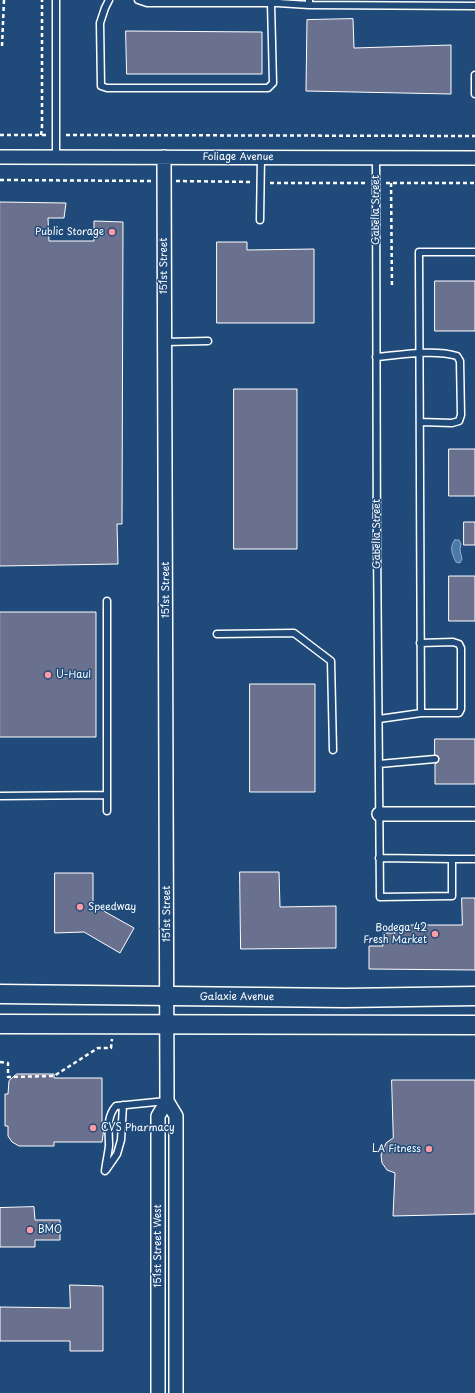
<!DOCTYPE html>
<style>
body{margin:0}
canvas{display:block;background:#1f4a7a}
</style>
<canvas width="475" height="1393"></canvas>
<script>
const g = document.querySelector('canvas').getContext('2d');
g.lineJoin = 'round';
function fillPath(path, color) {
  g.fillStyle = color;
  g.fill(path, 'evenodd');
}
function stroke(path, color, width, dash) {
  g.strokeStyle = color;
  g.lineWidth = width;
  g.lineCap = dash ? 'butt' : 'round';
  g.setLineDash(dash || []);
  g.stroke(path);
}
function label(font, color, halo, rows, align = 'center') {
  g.font = font + ' "Playpen Sans",sans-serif';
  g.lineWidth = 3;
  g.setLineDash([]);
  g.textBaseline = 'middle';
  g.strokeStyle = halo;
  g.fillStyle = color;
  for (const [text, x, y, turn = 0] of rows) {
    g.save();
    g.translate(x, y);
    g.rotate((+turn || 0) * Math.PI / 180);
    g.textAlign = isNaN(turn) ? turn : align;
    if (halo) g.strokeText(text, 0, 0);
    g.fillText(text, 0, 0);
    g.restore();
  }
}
const water = new Path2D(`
 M 455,540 L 459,540 L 461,544 L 460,550 L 462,559 L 460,563 L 456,562 C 452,555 449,546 455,540 Z`);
fillPath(water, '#4c7aa8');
stroke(water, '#94afcb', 1);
const building = new Path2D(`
 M 353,19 L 354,48 L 451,45 L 451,94 L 306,91 L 307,20 Z
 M 126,31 L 262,32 L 262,74 L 127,74 Z
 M 0,202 L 66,203 L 64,218 L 48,218 L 49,241 L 94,241 L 94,221 L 123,222 L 122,524 L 117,524 L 118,564 L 0,566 Z
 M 217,242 L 247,242 L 247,250 L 314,249 L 314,323 L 217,323 Z
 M 435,281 L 475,281 L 475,331 L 435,331 Z
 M 234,389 L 297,389 L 297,549 L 234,549 Z
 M 449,449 L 475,449 L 475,496 L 449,496 Z
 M 464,522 L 475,522 L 475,545 L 464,545 Z
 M 449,576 L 475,576 L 475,621 L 449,621 Z
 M 0,612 L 96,612 L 96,737 L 0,737 Z
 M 250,684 L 315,684 L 315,792 L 250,792 Z
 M 435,739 L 475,739 L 475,784 L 435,784 L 435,764 L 438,762 L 439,759 L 438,756 L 435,755 Z
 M 240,872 L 279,872 L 280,907 L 336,906 L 336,948 L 241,949 Z
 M 55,873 L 93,873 L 93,905 L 134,928 L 120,953 L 84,932 L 55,933 Z
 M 462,898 L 475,898 L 475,970 L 369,969 L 369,946 L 383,946 L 383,933 L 395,933 L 395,925 L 462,925 Z
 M 17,1074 L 54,1074 L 54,1078 L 102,1078 L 102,1122 L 105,1122 L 102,1142 L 54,1142 L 54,1146 L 19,1146 L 12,1142 L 8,1136 L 8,1126 L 5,1126 L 5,1094 L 8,1094 L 9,1081 Z
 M 392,1080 L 475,1080 L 475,1214 L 393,1216 L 395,1173 L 387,1170 L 382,1163 L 381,1155 L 386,1143 L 393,1138 Z
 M 34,1207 L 35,1220 L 60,1220 L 60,1240 L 35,1240 L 35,1247 L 0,1247 L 0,1208 Z
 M 70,1285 L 103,1286 L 103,1351 L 70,1351 L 70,1341 L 0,1341 L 0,1307 L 70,1308 Z`);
fillPath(building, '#6a718e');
stroke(building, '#fff', 1);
const lane = new Path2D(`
 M 56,0 L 56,157
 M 109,0 L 105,8 L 100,23 L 101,86 L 107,88 L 268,88 L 273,83 L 271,3
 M 138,0 L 147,3 L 278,3 L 278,0
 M 309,0 L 309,5 L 475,6
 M 278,3 L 309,5
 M 475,94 L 475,75
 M 376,158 C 376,404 377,651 380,897 L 452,896 L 452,859 L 379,858
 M 260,220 L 261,157
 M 164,342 L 208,341
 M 376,357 C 400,355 434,349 457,356 L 460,361 L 461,415 L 459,421 L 452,423 L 420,422
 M 107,601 L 107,811
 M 217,634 L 294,633 L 331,661 L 333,750
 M 420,643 L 453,642 L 459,644 L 461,648 L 461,709 L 459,713 L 421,713
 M 379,719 L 421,713 L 419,252 L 475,252
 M 379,764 L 435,759
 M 0,796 L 107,795
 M 452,859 L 475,859
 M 106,1170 L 117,1154 L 121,1140 L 123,1105
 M 105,1171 C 106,1163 108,1154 109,1146 C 109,1131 106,1117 116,1106 L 166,1101`);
const street = new Path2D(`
 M 0,157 L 475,158
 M 164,157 L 167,1101 L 176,1116 L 176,1393
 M 379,814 L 475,814
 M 158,1393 L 158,1116 L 167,1101`);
const secondary = new Path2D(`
 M 0,994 L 345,998 L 475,996
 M 0,1024 L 475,1025`);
stroke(lane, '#fff', 9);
stroke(street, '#fff', 16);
stroke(secondary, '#fff', 21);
stroke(new Path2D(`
 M 2,46 L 4,0
 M 0,135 L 47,135
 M 41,135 L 42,127 L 42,0
 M 66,135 L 475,136
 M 0,180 L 153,181
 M 176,181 L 253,182
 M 270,183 L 367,183
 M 386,183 L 475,183
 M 391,183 L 392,288
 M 0,1062 L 8,1063 L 8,1077 L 54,1076 L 98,1048 L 111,1048 L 112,1039`), '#fff', 2.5, [4, 3]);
stroke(lane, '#1f4a7a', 6);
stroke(street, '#1f4a7a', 13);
stroke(secondary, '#1f4a7a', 18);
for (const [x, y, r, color] of [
 [112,232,4,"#ff9aa2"],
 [48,675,4,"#ff9aa2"],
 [80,907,4,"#ff9aa2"],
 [435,934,4,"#ff9aa2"],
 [93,1128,4,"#ff9aa2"],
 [429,1149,4,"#ff9aa2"],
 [30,1230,4,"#ff9aa2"]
]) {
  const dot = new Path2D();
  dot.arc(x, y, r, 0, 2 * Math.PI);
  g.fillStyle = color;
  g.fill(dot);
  stroke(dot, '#1f4a7a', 1.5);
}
label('10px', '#fff', '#1f4a7a', [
 ["Foliage Avenue",238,157],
 ["Gabella Street",376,210,-90],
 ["151st Street",164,266,-90],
 ["Gabella Street",377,534,-90],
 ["151st Street",166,590,-90],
 ["151st Street",167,914,-90],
 ["Galaxie Avenue",237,997],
 ["151st Street West",158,1246,-90]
]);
label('10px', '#fff', '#1f4a7a', [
 ["Public Storage",104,232,"right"],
 ["U-Haul",56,675],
 ["Speedway",88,907],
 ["Bodega 42",427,928,"right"],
 ["Fresh Market",427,940,"right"],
 ["CVS Pharmacy",101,1128],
 ["LA Fitness",421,1149,"right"],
 ["BMO",38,1230]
], 'left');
</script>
